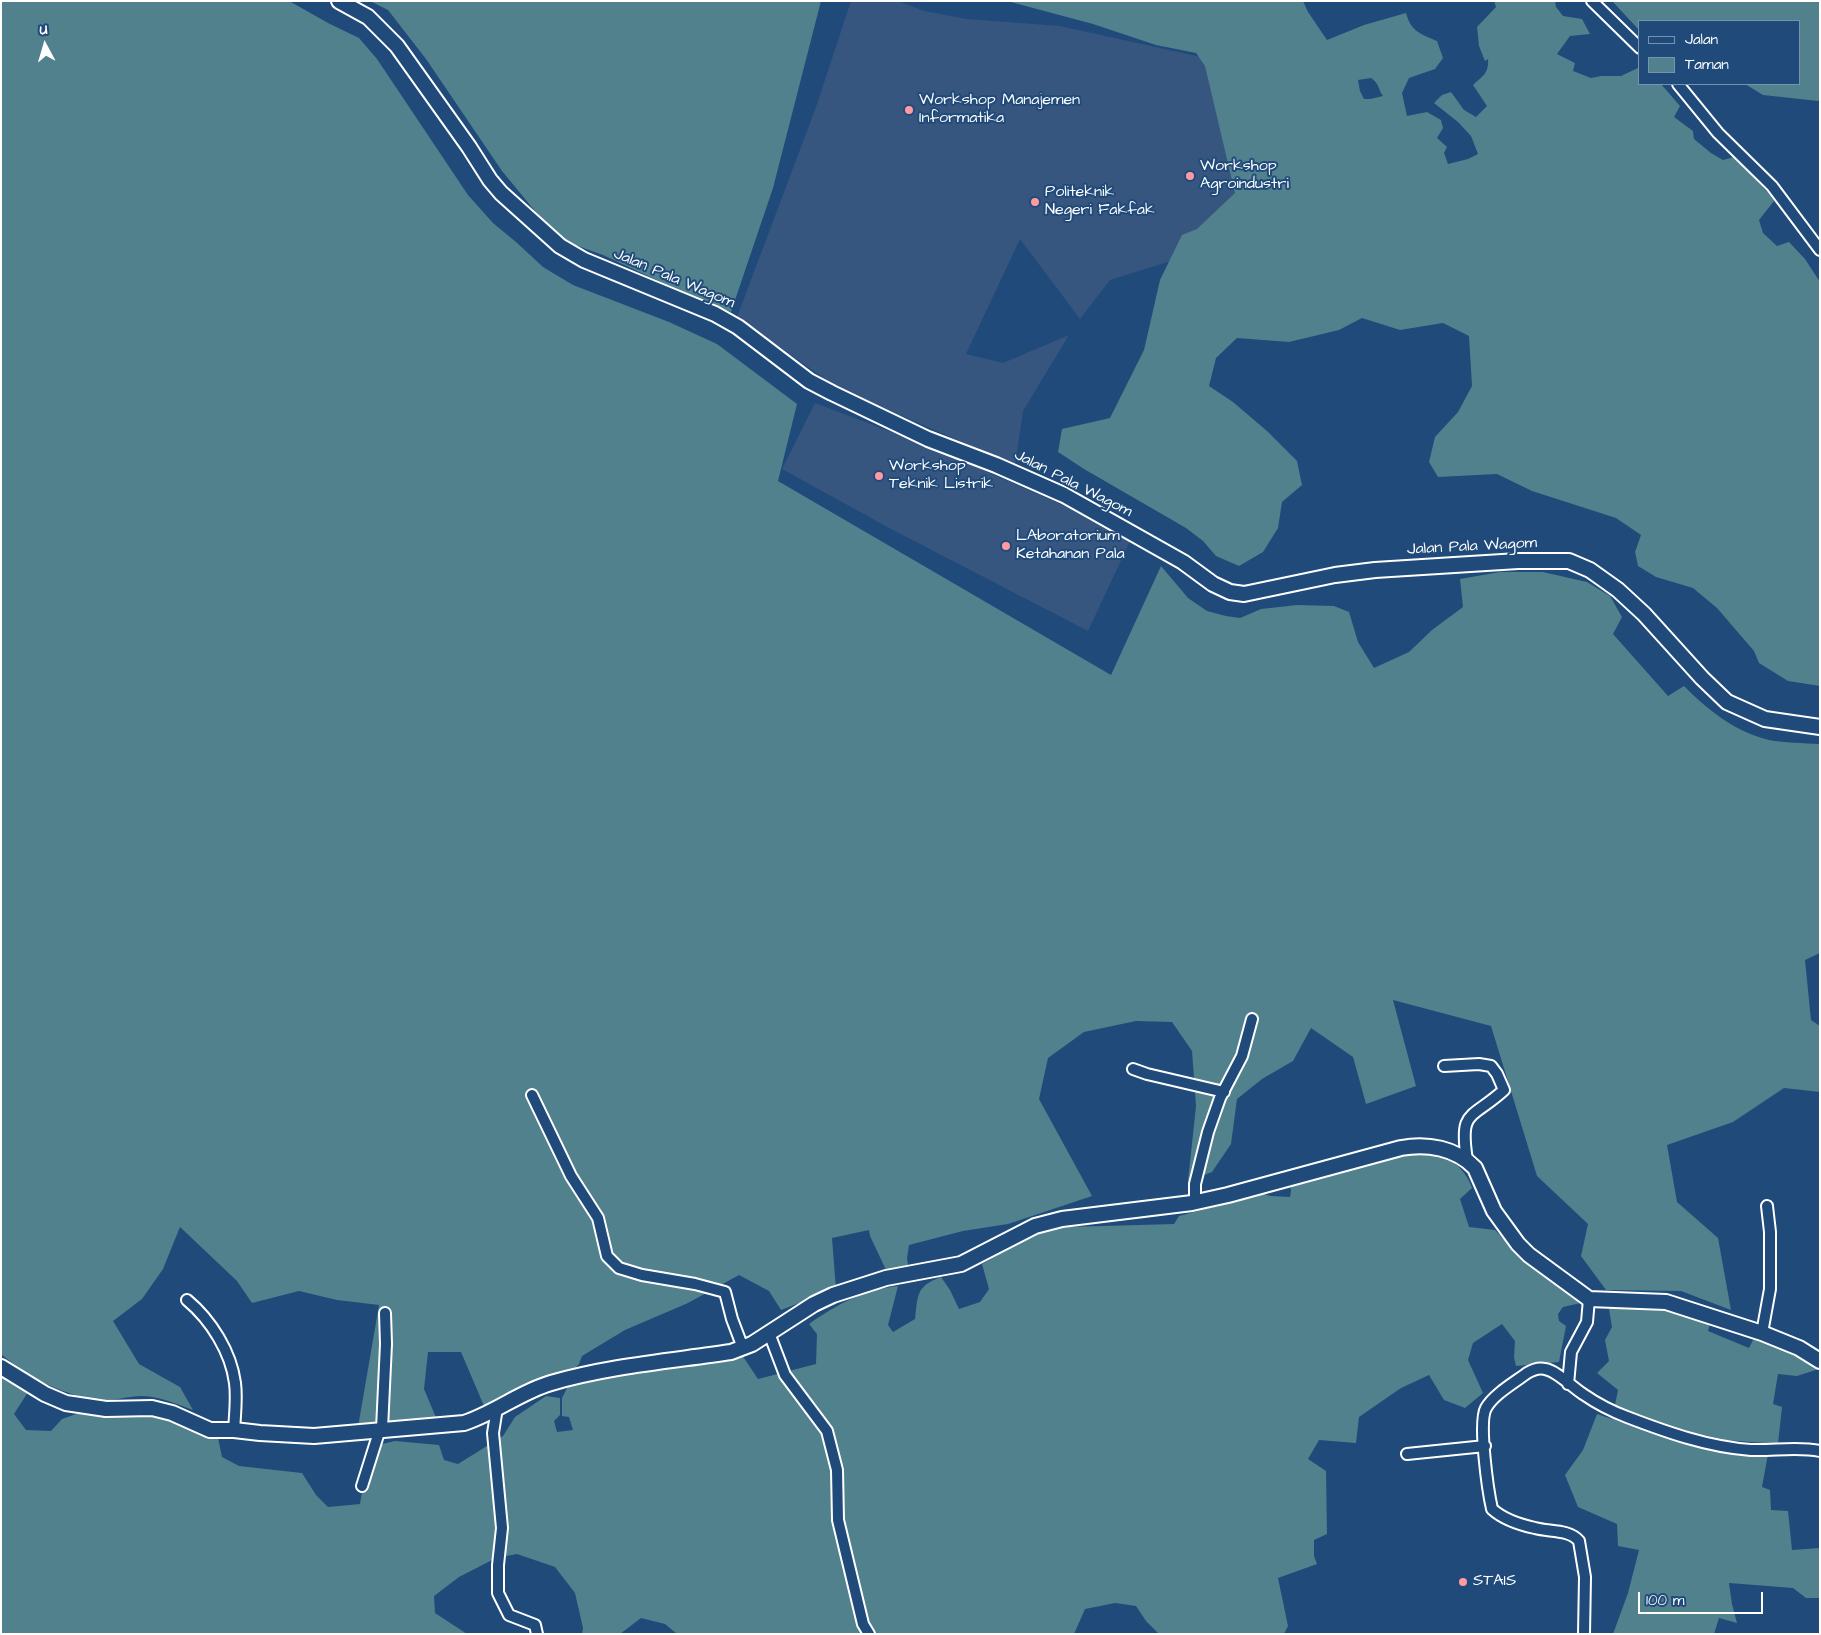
<!DOCTYPE html>
<style>
body{margin:0}
#map{position:relative;width:1821px;height:1635px;overflow:hidden;background:#1f4a7a;font-family:"Architects Daughter",sans-serif}
canvas{display:block}
.frame{position:absolute;inset:0;border:2px solid #fff;pointer-events:none}
.legend{position:absolute;left:1638px;top:20px;width:162px;height:65px;box-sizing:border-box;background:#1f4a7a;border:1px solid #7992af;margin:0;padding:6px 9px;list-style:none;font-size:15px;color:#fff}
.legend li{display:flex;align-items:center;gap:10px;height:25px}
.legend b{width:25px;border:1px solid #7992af}
.north{position:absolute;left:20px;top:20px;width:50px;height:50px;-webkit-text-stroke:4px #1f4a7a;paint-order:stroke;rotate:354deg;font-size:14px;font-weight:700;line-height:20px;text-align:center;color:#fff}
.north::after{content:'';display:block;margin:auto;width:18px;height:22px;background:#fff;clip-path:polygon(50% 0,100% 100%,50% 72%,0 100%)}
.scale{position:absolute;left:1638px;top:1592px;width:125px;height:22px;box-sizing:border-box;border:2px solid #fff;border-top:0;padding-left:6px;font-size:15px;line-height:18px;white-space:nowrap;color:#fff;-webkit-text-stroke:4px #1f4a7a;paint-order:stroke}
</style>
<div id="map">
<canvas width="1821" height="1635"></canvas>
<div class="frame"></div>
<ul class="legend">
<li><b style="height:6px;background:#1f4a7a"></b>Jalan</li>
<li><b style="height:14px;background:#50818c"></b>Taman</li>
</ul>
<div class="north">U</div>
<div class="scale">100 m</div>
</div>
<script>
const g = document.querySelector('canvas').getContext('2d');
g.lineJoin = 'round';
function fillPath(path, color) {
  g.fillStyle = color;
  g.fill(path, 'evenodd');
}
function stroke(path, color, width, dash) {
  g.strokeStyle = color;
  g.lineWidth = width;
  g.lineCap = dash ? 'butt' : 'round';
  g.setLineDash(dash || []);
  g.stroke(path);
}
function label(font, color, halo, rows, align = 'center') {
  g.font = font + ' "Architects Daughter",sans-serif';
  g.lineWidth = 4;
  g.setLineDash([]);
  g.textBaseline = 'middle';
  g.strokeStyle = halo;
  g.fillStyle = color;
  for (const [text, x, y, turn = 0] of rows) {
    g.save();
    g.translate(x, y);
    g.rotate((+turn || 0) * Math.PI / 180);
    g.textAlign = isNaN(turn) ? turn : align;
    if (halo) g.strokeText(text, 0, 0);
    g.fillText(text, 0, 0);
    g.restore();
  }
}
fillPath(new Path2D(`
 M 851,1 L 898,1 L 924,11 L 967,19 L 1060,26 L 1210,59 L 1255,121 L 1225,244 L 1110,280 L 1080,319 L 1020,239 L 966,354 L 1003,363 L 1069,335 L 1023,411 L 1015,465 L 838,388 L 737,317 L 816,107 Z
 M 815,403 L 923,444 L 1109,525 L 1132,537 L 1088,631 L 891,529 L 782,469 Z`), '#36567f');
fillPath(new Path2D(`
 M 1,1 L 289,1 L 330,24 L 359,38 L 377,59 L 468,195 L 493,223 L 516,242 L 543,267 L 573,285 L 669,322 L 717,344 L 797,404 L 778,481 L 1111,675 L 1161,566 L 1188,598 L 1207,611 L 1226,616 L 1240,618 L 1261,609 L 1297,605 L 1334,606 L 1349,612 L 1358,642 L 1374,668 L 1409,652 L 1432,630 L 1463,607 L 1460,579 L 1500,572 L 1543,572 L 1587,582 L 1610,596 L 1622,617 L 1613,634 L 1668,696 L 1684,686 C 1708,710 1735,732 1769,740 C 1785,743 1803,743 1820,744 L 1820,953 L 1805,960 L 1811,1020 L 1820,1026 L 1820,1092 L 1784,1088 L 1733,1122 L 1667,1145 L 1677,1202 L 1718,1238 L 1731,1310 L 1681,1291 L 1606,1290 L 1581,1256 L 1588,1224 L 1537,1176 L 1491,1026 L 1393,1000 L 1416,1086 L 1366,1104 L 1353,1057 L 1311,1028 L 1293,1061 L 1262,1079 L 1237,1099 L 1231,1144 L 1212,1172 L 1188,1181 L 1196,1106 L 1192,1051 L 1172,1022 L 1136,1021 L 1084,1032 L 1048,1058 L 1039,1099 L 1092,1196 L 1008,1224 L 963,1231 L 909,1245 L 907,1258 L 908,1265 L 887,1272 L 870,1236 L 869,1230 L 832,1238 L 836,1289 L 781,1310 L 769,1291 L 739,1275 L 688,1303 L 625,1330 L 582,1356 L 579,1364 L 567,1376 L 524,1387 L 484,1406 L 461,1352 L 428,1352 L 424,1389 L 437,1420 L 358,1427 L 379,1305 L 337,1300 L 299,1291 L 252,1303 L 237,1281 L 180,1227 L 163,1269 L 142,1299 L 113,1321 L 139,1364 L 180,1387 L 193,1410 C 177,1404 158,1396 141,1396 C 128,1396 115,1401 102,1400 C 66,1397 29,1378 1,1354 Z
 M 370,1 L 821,1 L 773,188 L 731,312 L 678,290 L 603,255 L 567,242 L 539,216 L 502,171 L 426,59 L 388,10 Z
 M 1007,1 L 1303,1 L 1308,12 L 1327,40 L 1364,25 L 1406,13 C 1411,32 1421,34 1437,41 L 1443,58 L 1435,69 L 1409,78 L 1402,93 L 1407,116 L 1427,112 L 1441,120 L 1443,128 L 1437,138 L 1447,147 L 1444,153 L 1448,164 L 1468,159 L 1478,154 L 1471,136 L 1458,122 L 1434,103 L 1442,95 L 1451,92 L 1464,110 L 1476,117 L 1487,106 L 1473,85 C 1483,76 1489,73 1488,59 L 1485,61 L 1479,46 L 1477,27 L 1496,7 L 1494,1 L 1555,1 L 1556,7 L 1563,16 L 1582,19 L 1590,34 L 1570,36 L 1557,54 L 1575,63 L 1573,71 L 1591,78 L 1601,76 L 1621,76 L 1640,67 L 1640,84 L 1661,84 L 1680,106 L 1674,117 L 1693,131 L 1694,139 L 1711,153 L 1723,160 L 1734,157 L 1770,195 L 1774,201 L 1759,220 L 1763,233 L 1777,246 L 1789,242 L 1805,259 L 1820,282 L 1820,686 L 1788,681 L 1759,663 L 1754,651 L 1717,608 L 1693,588 L 1656,577 L 1638,566 L 1635,552 L 1641,535 L 1616,518 L 1532,491 L 1497,474 L 1438,477 L 1429,462 L 1435,437 L 1458,412 L 1472,386 L 1469,336 L 1443,323 L 1400,330 L 1362,318 L 1339,330 L 1289,342 L 1237,338 L 1216,358 L 1209,386 L 1233,402 L 1267,431 L 1297,461 L 1302,485 L 1282,502 L 1278,528 L 1263,552 L 1239,566 L 1216,556 L 1203,541 L 1186,528 L 1084,469 L 1058,452 L 1062,429 L 1110,418 L 1144,350 L 1160,280 L 1182,235 L 1197,229 L 1235,193 L 1205,66 L 1196,53 L 1156,45 L 1093,24 ZM 1371,78 C 1379,83 1378,89 1383,96 L 1370,99 L 1364,99 L 1360,91 L 1358,80 Z
 M 1612,1 L 1820,1 L 1820,100 L 1818,101 L 1763,95 L 1745,84 L 1800,84 L 1800,21 L 1640,21 L 1640,31 Z
 M 1418,1151 C 1423,1151 1429,1151 1435,1152 C 1451,1156 1467,1172 1472,1188 L 1460,1199 L 1469,1227 L 1495,1230 L 1519,1255 L 1543,1274 L 1585,1302 L 1563,1307 L 1558,1314 L 1559,1321 L 1566,1326 L 1559,1362 L 1516,1366 L 1514,1357 L 1515,1341 L 1502,1324 L 1473,1343 L 1468,1360 L 1483,1393 L 1465,1408 L 1444,1400 L 1429,1375 L 1401,1388 L 1359,1417 L 1356,1443 L 1319,1440 L 1308,1459 L 1326,1471 L 1327,1534 L 1314,1540 L 1314,1556 L 1317,1564 L 1278,1578 L 1288,1626 L 1284,1634 L 1159,1634 L 1146,1621 L 1136,1606 L 1115,1603 L 1085,1609 L 1074,1634 L 677,1634 L 665,1624 L 641,1618 L 620,1634 L 582,1634 L 583,1628 L 575,1593 L 555,1567 L 517,1554 L 496,1558 L 459,1577 L 434,1596 L 435,1613 L 467,1634 L 1,1634 L 1,1369 L 30,1389 L 14,1414 L 26,1430 L 51,1431 L 62,1419 L 79,1413 L 163,1417 L 218,1438 L 222,1457 L 239,1466 L 302,1473 L 316,1495 L 328,1507 L 360,1504 L 369,1447 L 395,1441 L 439,1445 L 444,1460 L 458,1464 L 503,1436 L 515,1417 L 546,1396 L 560,1398 L 560,1415 L 554,1421 L 557,1432 L 573,1430 L 569,1417 L 562,1416 L 562,1398 L 568,1386 L 637,1372 L 742,1355 L 758,1379 L 816,1364 L 817,1334 L 809,1324 C 837,1304 864,1290 898,1286 L 888,1325 L 893,1332 L 915,1319 C 918,1295 916,1286 941,1277 L 950,1290 L 959,1309 L 980,1302 L 989,1289 L 982,1264 L 1038,1232 L 1067,1227 L 1174,1224 L 1179,1216 L 1263,1194 L 1271,1196 L 1290,1197 L 1291,1191 L 1290,1184 Z
 M 1608,1303 L 1665,1306 L 1711,1320 L 1708,1331 L 1749,1348 L 1754,1338 L 1807,1358 L 1819,1369 L 1797,1376 L 1778,1374 L 1773,1404 L 1782,1407 L 1778,1444 L 1725,1440 L 1663,1425 L 1615,1405 L 1618,1390 L 1597,1373 L 1609,1361 L 1605,1340 L 1612,1327 Z
 M 1597,1414 L 1651,1432 L 1695,1443 L 1768,1454 L 1762,1487 L 1770,1490 L 1771,1510 L 1788,1511 L 1792,1550 L 1820,1548 L 1820,1598 L 1806,1598 L 1793,1588 L 1729,1583 L 1732,1604 L 1737,1623 L 1719,1618 L 1714,1634 L 1613,1634 L 1628,1593 L 1639,1550 L 1618,1546 L 1617,1524 L 1578,1507 L 1565,1475 L 1583,1450 Z`), '#50818c');
const minor = new Path2D(`
 M 1592,1 L 1640,48
 M 1678,84 L 1718,133 L 1772,186 L 1820,250
 M 1444,1066 L 1479,1064 L 1491,1066 L 1497,1074 L 1504,1090 C 1471,1120 1459,1109 1467,1160
 M 1133,1069 L 1147,1074 L 1224,1092
 M 532,1095 L 571,1176 L 598,1218 L 607,1256 L 619,1268 L 642,1275 L 695,1284 L 725,1292 L 732,1319 L 743,1348
 M 1195,1202 L 1195,1184 L 1208,1132 L 1220,1098 L 1242,1056 L 1252,1019
 M 187,1300 C 211,1320 231,1352 235,1383 C 237,1398 235,1414 234,1430
 M 769,1333 L 785,1375 L 827,1431 L 837,1470 L 838,1520 L 863,1624 L 869,1634
 M 1762,1333 L 1770,1289 L 1770,1232 L 1767,1206
 M 1568,1384 L 1571,1352 L 1587,1322 L 1589,1299
 M 497,1408 L 493,1433 L 502,1528 L 498,1565 L 498,1593 L 509,1615 L 535,1625 L 537,1634
 M 382,1429 L 386,1344 L 385,1313
 M 1407,1454 L 1485,1446
 M 362,1486 L 380,1429
 M 1584,1634 L 1585,1577 L 1579,1541 C 1569,1529 1549,1532 1535,1528 C 1521,1525 1503,1519 1492,1509 C 1488,1491 1478,1422 1486,1408 C 1494,1394 1514,1383 1527,1373 C 1532,1370 1538,1367 1545,1369 C 1557,1371 1572,1387 1583,1394 C 1596,1403 1611,1411 1627,1417 C 1666,1432 1708,1447 1751,1450 C 1774,1451 1797,1446 1820,1451`);
const secondary = new Path2D(`
 M 339,1 L 368,17 L 397,46 L 469,147 L 490,180 L 501,193 L 560,246 L 584,260 L 715,314 L 738,327 L 809,381 L 832,393 L 928,439 L 996,465 L 1064,495 L 1183,562 L 1213,584 L 1230,592 L 1244,594 L 1335,575 L 1375,570 L 1518,561 L 1569,561 L 1590,570 L 1618,590 L 1644,614 L 1702,678 L 1727,702 L 1765,719 L 1820,727
 M 1,1367 L 45,1394 L 66,1403 L 106,1409 L 152,1408 L 172,1413 L 210,1430 L 234,1430 L 260,1433 L 314,1436 L 464,1423 C 495,1413 520,1392 551,1383 C 609,1366 671,1361 731,1352 L 752,1344 L 814,1304 L 833,1295 L 886,1278 L 961,1264 L 1035,1226 L 1062,1219 L 1192,1203 L 1228,1195 L 1401,1148 C 1427,1143 1456,1148 1475,1168 L 1494,1211 L 1518,1244 L 1529,1255 L 1589,1299 L 1666,1302 L 1762,1333 L 1799,1348 L 1820,1361`);
stroke(minor, '#fff', 14);
stroke(secondary, '#fff', 18);
stroke(minor, '#1f4a7a', 10);
stroke(secondary, '#1f4a7a', 14);
for (const [x, y, r, color] of [
 [909,110,5,"#ff9aa2"],
 [1190,176,5,"#ff9aa2"],
 [1035,202,5,"#ff9aa2"],
 [879,476,5,"#ff9aa2"],
 [1006,546,5,"#ff9aa2"],
 [1463,1582,5,"#ff9aa2"]
]) {
  const dot = new Path2D();
  dot.arc(x, y, r, 0, 2 * Math.PI);
  g.fillStyle = color;
  g.fill(dot);
  stroke(dot, '#1f4a7a', 2);
}
label('16px', '#fff', '#1f4a7a', [
 ["Workshop Manajemen",919,101],
 ["Informatika",919,119],
 ["Workshop",1200,167],
 ["Agroindustri",1200,185],
 ["Politeknik",1045,193],
 ["Negeri Fakfak",1045,211],
 ["Workshop",889,467],
 ["Teknik Listrik",889,485],
 ["LAboratorium",1016,537],
 ["Ketahanan Pala",1016,555],
 ["STAIS",1473,1582]
], 'left');
label('16px', '#fff', '#1f4a7a', [
 ["Jalan Pala Wagom",674,279,23],
 ["Jalan Pala Wagom",1073,484,27],
 ["Jalan Pala Wagom",1472,547,-3]
]);
</script>
